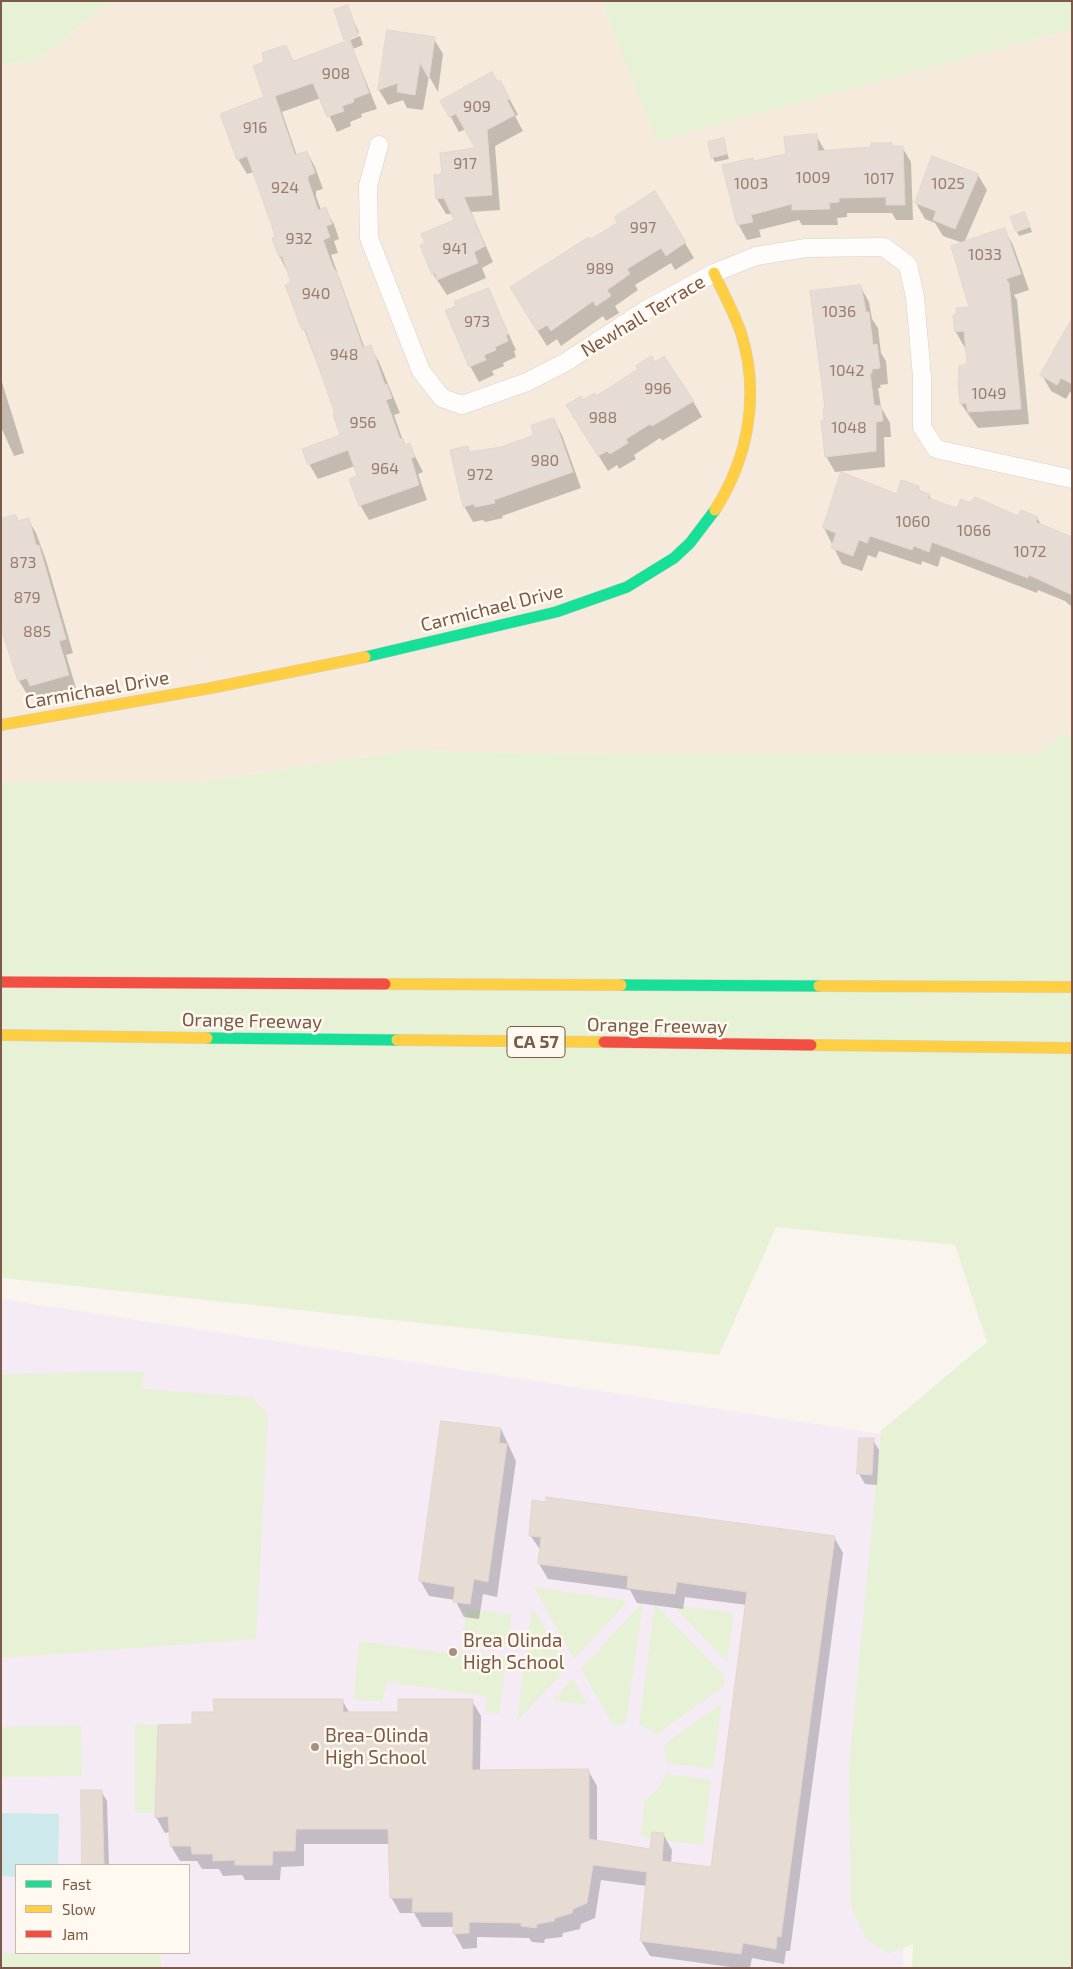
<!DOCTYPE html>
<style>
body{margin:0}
#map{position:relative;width:1073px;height:1969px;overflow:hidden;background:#f9f4ed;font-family:"Exo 2",sans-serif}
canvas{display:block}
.frame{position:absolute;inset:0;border:2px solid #7b5a49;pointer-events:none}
.legend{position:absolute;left:15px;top:1864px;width:175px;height:90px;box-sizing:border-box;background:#fff9f0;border:1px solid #cab9ad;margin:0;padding:6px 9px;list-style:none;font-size:15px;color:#7b5a49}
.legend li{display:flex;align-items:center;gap:10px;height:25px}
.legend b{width:25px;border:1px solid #cab9ad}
</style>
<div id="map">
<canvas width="1073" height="1969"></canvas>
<div class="frame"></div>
<ul class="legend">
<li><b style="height:6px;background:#16e098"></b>Fast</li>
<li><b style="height:6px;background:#ffcf43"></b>Slow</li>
<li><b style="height:6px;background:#f24e42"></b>Jam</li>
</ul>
</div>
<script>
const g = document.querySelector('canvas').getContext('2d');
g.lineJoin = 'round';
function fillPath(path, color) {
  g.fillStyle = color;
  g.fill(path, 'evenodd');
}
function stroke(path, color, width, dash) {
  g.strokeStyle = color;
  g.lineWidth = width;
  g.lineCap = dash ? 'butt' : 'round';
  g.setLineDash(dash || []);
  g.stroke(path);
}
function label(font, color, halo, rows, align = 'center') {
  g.font = font + ' "Exo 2",sans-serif';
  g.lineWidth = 5;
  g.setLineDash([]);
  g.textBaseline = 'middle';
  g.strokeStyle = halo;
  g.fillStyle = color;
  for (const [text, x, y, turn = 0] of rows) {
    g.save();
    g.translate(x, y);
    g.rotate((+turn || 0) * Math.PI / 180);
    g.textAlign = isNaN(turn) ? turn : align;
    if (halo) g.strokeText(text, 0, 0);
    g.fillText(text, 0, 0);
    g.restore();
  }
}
fillPath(new Path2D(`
 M 110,1 L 601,1 L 657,140 L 1072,29 L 1072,731 L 1033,754 L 604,754 L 406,751 L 193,783 L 1,794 L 1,65 L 37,61 Z`), '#f6eadd');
fillPath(new Path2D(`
 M 1,1299 L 907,1438 L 903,1968 L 1,1968 ZM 16,1865 L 189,1865 L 189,1953 L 16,1953 Z`), '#f5ebf5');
fillPath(new Path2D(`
 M 1,1 L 110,1 L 37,61 L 1,65 Z
 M 601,1 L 1072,1 L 1072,29 L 657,141 Z
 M 1072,731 L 1072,1968 L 912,1968 L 913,1944 L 889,1953 L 868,1941 L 851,1908 L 849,1768 L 881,1431 L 987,1342 L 955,1245 L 776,1227 L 719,1355 L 1,1278 L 1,783 L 193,783 L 406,751 L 604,754 L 1033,754 Z
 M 87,1372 L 144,1372 L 142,1389 L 252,1397 L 268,1415 L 256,1639 L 1,1658 L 1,1374 Z
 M 534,1587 L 628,1601 L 574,1659 Z
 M 643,1602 L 626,1723 L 614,1726 L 581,1669 Z
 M 655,1604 L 725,1677 L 724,1686 L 656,1735 L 649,1729 L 639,1725 Z
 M 673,1605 L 734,1613 L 727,1662 Z
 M 532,1606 L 567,1668 L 517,1721 Z
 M 467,1609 L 512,1614 L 507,1644 L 463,1639 Z
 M 359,1641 L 460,1655 L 461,1651 L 507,1657 L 499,1714 L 485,1712 L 487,1696 L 387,1682 L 382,1701 L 354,1700 Z
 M 573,1679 L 588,1705 L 553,1700 Z
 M 722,1703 L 713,1769 L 667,1763 L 664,1745 Z
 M 135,1724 L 158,1725 L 155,1813 L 135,1813 Z
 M 81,1725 L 82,1776 L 1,1777 L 1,1727 Z
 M 666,1774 L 711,1780 L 703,1845 L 641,1837 L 645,1799 L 657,1791 Z
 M 1,1953 L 160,1953 L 161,1968 L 1,1968 Z`), '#e6f1d6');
fillPath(new Path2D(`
 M 1,1813 L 59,1814 L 58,1865 L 16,1865 L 16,1877 L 1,1876 Z`), '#cde9eb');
fillPath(new Path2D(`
 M 347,6 L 359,33 L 346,38 Z
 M 388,31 L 434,39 L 443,54 L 438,92 L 429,76 L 423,110 L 407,108 L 403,100 L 388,105 L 379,90 Z
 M 360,36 L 363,45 L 353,49 L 377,109 L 361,114 L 362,117 L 350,122 L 351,126 L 337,132 L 321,98 L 282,112 L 297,156 L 307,152 L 315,167 L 323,189 L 316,191 L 316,196 L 321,210 L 325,209 L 334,224 L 339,239 L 334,241 L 338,253 L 331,255 L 365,349 L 370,347 L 379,362 L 395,401 L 400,413 L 394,415 L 403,441 L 406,446 L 409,444 L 423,472 L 418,474 L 427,500 L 369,520 L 360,505 L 359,477 L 355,466 L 318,479 L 309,464 L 342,436 L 337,414 L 287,286 L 293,283 L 280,257 L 274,239 L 277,238 L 254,172 L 247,174 L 238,159 L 266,98 L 266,63 L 285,46 L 294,62 Z
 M 509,98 L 518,115 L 515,116 L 523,131 L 495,146 L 500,210 L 471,212 L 493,262 L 482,268 L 486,278 L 447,295 L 433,274 L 456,221 L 452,214 L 446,214 L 437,199 L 443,175 L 477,150 L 466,129 L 459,132 L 442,101 Z
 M 816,135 L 825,151 L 873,148 L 891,144 L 893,147 L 902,147 L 911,162 L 913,220 L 896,220 L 892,213 L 847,213 L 847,217 L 837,218 L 838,225 L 802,225 L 799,220 L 759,230 L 761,237 L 747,240 L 738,224 L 754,162 L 787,155 Z
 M 723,140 L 729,159 L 715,162 L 712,157 Z
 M 978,175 L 987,190 L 964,243 L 1004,229 L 1013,245 L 1029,290 L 1014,295 L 1017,300 L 1029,424 L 978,428 L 961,404 L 968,365 L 967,347 L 965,348 L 956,332 L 971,308 L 963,243 L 943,236 L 935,223 L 925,219 L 916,203 Z
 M 655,193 L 694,258 L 675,270 L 671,263 L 635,285 L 638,290 L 615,306 L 619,313 L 606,321 L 603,316 L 561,346 L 557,339 L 547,346 L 520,303 L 590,241 L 618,223 Z
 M 1027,219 L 1032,232 L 1019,236 L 1017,232 Z
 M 860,286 L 869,302 L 872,319 L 878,328 L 881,353 L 886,361 L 888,384 L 880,385 L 881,388 L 878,388 L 881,407 L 890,423 L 891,437 L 884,437 L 885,467 L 835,472 L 826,456 L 826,410 Z
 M 488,289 L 516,350 L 514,351 L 516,357 L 503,363 L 504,366 L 492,371 L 494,375 L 479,382 L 470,366 Z
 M 1072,328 L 1072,393 L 1070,392 L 1066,399 L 1051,391 L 1042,375 Z
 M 655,363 L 693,401 L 702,417 L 662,441 L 660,438 L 634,455 L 636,459 L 619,469 L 617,465 L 608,471 L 577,421 L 583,402 L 596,398 Z
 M 1,379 L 24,453 L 14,456 L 1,427 Z
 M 553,419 L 562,435 L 581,488 L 502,516 L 503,518 L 485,522 L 483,520 L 473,522 L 464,506 L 467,447 L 471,453 L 501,448 L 536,436 Z
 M 918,487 L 921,492 L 929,495 L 932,501 L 958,509 L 1019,518 L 1037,518 L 1042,526 L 1072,538 L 1072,607 L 1065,601 L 1038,590 L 1037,593 L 941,556 L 938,567 L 922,561 L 921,565 L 879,551 L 876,558 L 868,555 L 862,571 L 842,564 L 824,528 Z
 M 16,516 L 19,522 L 28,519 L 36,533 L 46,560 L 73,653 L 66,655 L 76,688 L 39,699 L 34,692 L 27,694 L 19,681 Z
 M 501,1429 L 516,1461 L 497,1597 L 483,1594 L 479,1619 L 464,1617 L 455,1600 L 429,1596 L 420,1580 Z
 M 873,1440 L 879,1450 L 877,1485 L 865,1484 L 859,1474 Z
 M 530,1535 L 834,1537 L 843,1553 L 790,1951 L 786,1951 L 784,1964 L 752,1958 L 750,1968 L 738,1968 L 650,1956 L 641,1941 L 647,1886 L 601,1880 L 595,1918 L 581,1924 L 580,1929 L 563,1933 L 562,1937 L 545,1939 L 544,1943 L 532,1942 L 529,1938 L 477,1937 L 477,1948 L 463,1949 L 454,1933 L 454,1927 L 422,1927 L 414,1913 L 400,1913 L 391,1897 L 390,1844 L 304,1844 L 304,1866 L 281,1867 L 280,1880 L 245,1880 L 242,1875 L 223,1876 L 219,1869 L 202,1869 L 197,1861 L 180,1861 L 171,1846 L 170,1832 L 165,1833 L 156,1817 L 193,1725 L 215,1713 L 342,1700 L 350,1714 L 399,1713 L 472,1701 L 481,1716 L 480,1771 L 588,1770 L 597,1786 L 597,1842 L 651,1851 L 663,1834 L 672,1850 L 671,1864 L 712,1869 L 747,1605 L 685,1597 L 683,1609 L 637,1603 L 630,1590 L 548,1579 L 539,1564 L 541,1551 Z
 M 82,1791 L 101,1791 L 107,1801 L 109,1865 L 84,1865 Z`), '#0003');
const building = new Path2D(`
 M 348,5 L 358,35 L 344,40 L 334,10 Z
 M 387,30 L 435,37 L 429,79 L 420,63 L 415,95 L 397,92 L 398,83 L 378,90 Z
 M 350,40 L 369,93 L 353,99 L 354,102 L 342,106 L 344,111 L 327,117 L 313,83 L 275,96 L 295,155 L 307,151 L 315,173 L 308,176 L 308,180 L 318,210 L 326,207 L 332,224 L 326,226 L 330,237 L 323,240 L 333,267 L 337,273 L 363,348 L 371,345 L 385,385 L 387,384 L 392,398 L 386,400 L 400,439 L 403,438 L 405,445 L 410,443 L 415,457 L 411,458 L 419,485 L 359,506 L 349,479 L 357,476 L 348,450 L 308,465 L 302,449 L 340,435 L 333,414 L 335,413 L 305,329 L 302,330 L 285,285 L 291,282 L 282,256 L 279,257 L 272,238 L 275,237 L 272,226 L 247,156 L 237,160 L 220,114 L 264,97 L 253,66 L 264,62 L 262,53 L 286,45 L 293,61 Z
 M 492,72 L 498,82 L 500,80 L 510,99 L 507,100 L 515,115 L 487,130 L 492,195 L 464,197 L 485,246 L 474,252 L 478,263 L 437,280 L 435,273 L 432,275 L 420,245 L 425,243 L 421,234 L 454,220 L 444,198 L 436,199 L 434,175 L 442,174 L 440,153 L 475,148 L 456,114 L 449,117 L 440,101 Z
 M 817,134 L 818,151 L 871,147 L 871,143 L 892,143 L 892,146 L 903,146 L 905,205 L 886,205 L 886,197 L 839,198 L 839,202 L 829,203 L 830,209 L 792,210 L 792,204 L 751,215 L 753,222 L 737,225 L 722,165 L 753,158 L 754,161 L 786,154 L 784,137 Z
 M 724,138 L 727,154 L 711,158 L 708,142 Z
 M 932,156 L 979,174 L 955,229 L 933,220 L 936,211 L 915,203 Z
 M 655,191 L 686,242 L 666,256 L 661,248 L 627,269 L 630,274 L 607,290 L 611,296 L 596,306 L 593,301 L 551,331 L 547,325 L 537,331 L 510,287 L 589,237 L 591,239 L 617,223 L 615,217 Z
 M 1025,212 L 1030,227 L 1016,232 L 1010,217 Z
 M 1005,228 L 1021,274 L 1006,279 L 1009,283 L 1021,409 L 968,412 L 966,403 L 960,404 L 958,384 L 959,366 L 967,364 L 964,331 L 955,332 L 953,315 L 957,314 L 956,308 L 969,307 L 951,246 Z
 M 861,285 L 866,312 L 869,312 L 873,345 L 877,344 L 880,368 L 872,369 L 872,373 L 870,373 L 874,405 L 881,406 L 883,421 L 876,422 L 876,451 L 825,457 L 821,421 L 824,420 L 823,409 L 825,409 L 810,291 Z
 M 489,288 L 508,334 L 506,335 L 508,341 L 495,347 L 496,350 L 484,355 L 486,360 L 469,367 L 445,310 L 456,306 L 454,302 Z
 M 1072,319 L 1072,384 L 1061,378 L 1057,385 L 1040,375 Z
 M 652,356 L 655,362 L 664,356 L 694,401 L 652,426 L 650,424 L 626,439 L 628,443 L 610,454 L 607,451 L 598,456 L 566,405 L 581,396 L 583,400 L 595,393 L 596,396 L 623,379 L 638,369 L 636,366 Z
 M 554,418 L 573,472 L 494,500 L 495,503 L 475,507 L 474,504 L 463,507 L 450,450 L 468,446 L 469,452 L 501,447 L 534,435 L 531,426 Z
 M 841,472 L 897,494 L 901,480 L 919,486 L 918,490 L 930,494 L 928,498 L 957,508 L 961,499 L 970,503 L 975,497 L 1018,516 L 1021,510 L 1038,517 L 1036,522 L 1072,537 L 1072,595 L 1029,575 L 1028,578 L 932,542 L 929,552 L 914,546 L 912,550 L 870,536 L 867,543 L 859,540 L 853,556 L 831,548 L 836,533 L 823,528 Z
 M 16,515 L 18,521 L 29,518 L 36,545 L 39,545 L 66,639 L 59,641 L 69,675 L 30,686 L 27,678 L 18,681 L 1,628 L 1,519 Z
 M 441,1421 L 501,1428 L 499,1443 L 507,1444 L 488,1582 L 474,1579 L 470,1604 L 453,1602 L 455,1587 L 419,1581 Z
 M 859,1438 L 874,1438 L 872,1475 L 857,1474 Z
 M 546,1497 L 835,1536 L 781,1937 L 777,1936 L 776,1949 L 743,1943 L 741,1954 L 640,1941 L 647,1872 L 593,1865 L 587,1903 L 573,1909 L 572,1913 L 555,1918 L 554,1921 L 537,1924 L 536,1928 L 521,1926 L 521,1923 L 469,1922 L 469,1933 L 453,1934 L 453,1912 L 412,1912 L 413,1898 L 390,1898 L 388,1829 L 296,1829 L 295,1851 L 273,1851 L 272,1865 L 235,1865 L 235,1860 L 213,1861 L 213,1854 L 192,1854 L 191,1846 L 170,1846 L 168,1816 L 155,1818 L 158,1725 L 192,1724 L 192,1712 L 214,1712 L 213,1699 L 343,1699 L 343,1712 L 398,1712 L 398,1699 L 473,1699 L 472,1770 L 589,1769 L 589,1839 L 650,1849 L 652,1832 L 664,1833 L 662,1861 L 711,1867 L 747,1592 L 677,1582 L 675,1594 L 627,1588 L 628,1576 L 538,1564 L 541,1537 L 529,1536 L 532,1500 L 546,1502 Z
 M 81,1790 L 102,1790 L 104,1865 L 82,1865 Z`);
fillPath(building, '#e6dcd4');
stroke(building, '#e3d7ce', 1);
const street = new Path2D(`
 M 379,145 L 368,186 L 369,238 L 421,371 L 442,398 L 462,405 L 527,382 L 566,362 L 644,311 L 714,273 L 756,256 L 806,248 L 884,247 L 908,265 L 915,297 L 922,377 L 922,427 L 936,449 L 1072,479`);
const fast = new Path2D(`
 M 365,657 L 556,612 L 627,587 L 674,558 L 690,543 L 715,510
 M 621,985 L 819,986
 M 207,1038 L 397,1040`);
const slow = new Path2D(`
 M 714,273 C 723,293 734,312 741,333 C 760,393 749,457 715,510
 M 1,725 L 211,688 L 365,657
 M 385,984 L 621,985
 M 819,986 L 1072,987
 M 1,1035 L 207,1038
 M 397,1040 L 604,1042
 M 811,1045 L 1072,1048`);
const jam = new Path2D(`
 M 1,982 L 385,984
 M 604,1042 L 811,1045`);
stroke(street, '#d8d0c9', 19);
stroke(fast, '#d9d0c9', 12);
stroke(slow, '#d9d0c9', 12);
stroke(jam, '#d9d0c9', 12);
stroke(street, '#fefdfc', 18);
stroke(fast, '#16e098', 11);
stroke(slow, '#ffcf43', 11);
stroke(jam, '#f24e42', 11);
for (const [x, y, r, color] of [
 [453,1652,5,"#a79082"],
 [315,1747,5,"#a79082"]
]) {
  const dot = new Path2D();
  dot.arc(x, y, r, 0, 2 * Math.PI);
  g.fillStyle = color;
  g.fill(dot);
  stroke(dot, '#fff9f0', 2);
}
label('16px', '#987c6e', null, [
 ["908",336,74],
 ["909",477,107],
 ["916",255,128],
 ["917",465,164],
 ["1009",813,178],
 ["1017",879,179],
 ["1003",751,184],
 ["1025",948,184],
 ["924",285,188],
 ["997",643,228],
 ["932",299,239],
 ["941",455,249],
 ["1033",985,255],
 ["989",600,269],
 ["940",316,294],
 ["1036",839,312],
 ["973",477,322],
 ["948",344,355],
 ["1042",847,371],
 ["996",658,389],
 ["1049",989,394],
 ["988",603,418],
 ["956",363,423],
 ["1048",849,428],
 ["980",545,461],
 ["964",385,469],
 ["972",480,475],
 ["1060",913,522],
 ["1066",974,531],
 ["1072",1030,552],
 ["873",23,563],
 ["879",27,598],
 ["885",37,632]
]);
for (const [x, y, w] of [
 [536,1042,58]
]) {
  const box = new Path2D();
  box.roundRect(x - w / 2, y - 15.5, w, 31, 4);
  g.fillStyle = '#fff9f0';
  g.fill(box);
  stroke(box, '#7b5a49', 1);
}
label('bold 18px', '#7b5a49', null, [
 ["CA 57",536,1042]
]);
label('19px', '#7b5a49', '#fff9f0', [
 ["Newhall Terrace",643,316,-31],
 ["Carmichael Drive",492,608,-14],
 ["Carmichael Drive",97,690,-10],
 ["Orange Freeway",252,1021,1],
 ["Orange Freeway",657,1026,1]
]);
label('19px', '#7b5a49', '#fff9f0', [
 ["Brea Olinda",463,1641],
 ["High School",463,1663],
 ["Brea-Olinda",325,1736],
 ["High School",325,1758]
], 'left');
</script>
